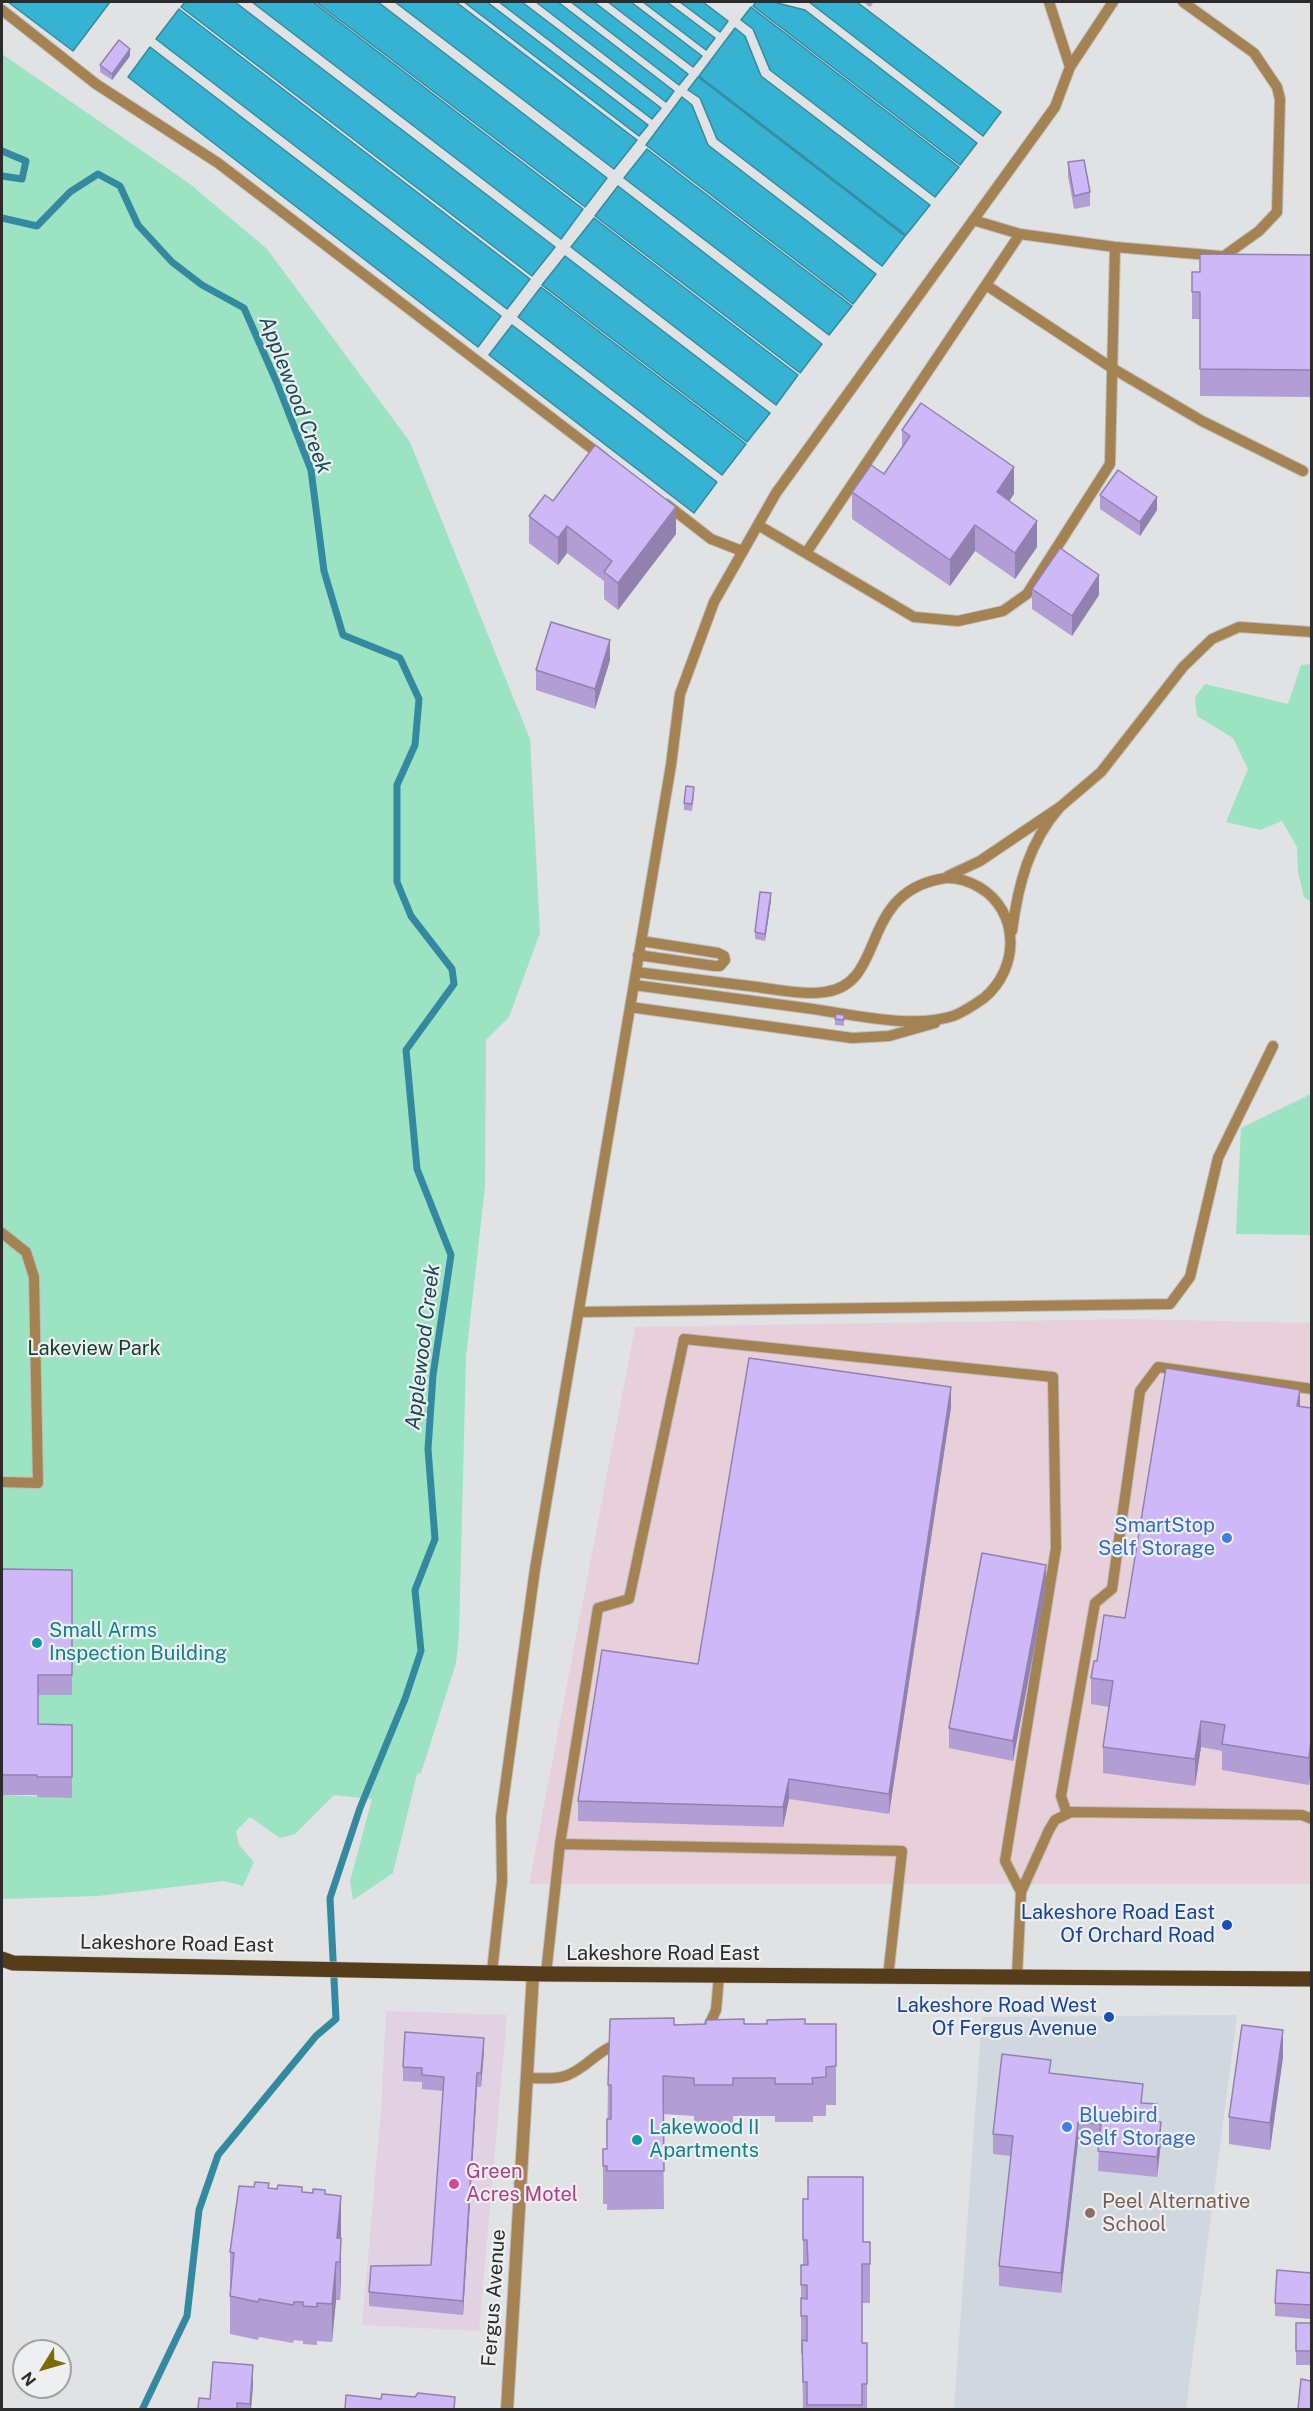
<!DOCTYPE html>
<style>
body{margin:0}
#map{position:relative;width:1313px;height:2411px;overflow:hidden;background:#e0e2e3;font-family:"Public Sans",sans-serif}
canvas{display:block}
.frame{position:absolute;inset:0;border:3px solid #2b2b2c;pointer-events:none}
.north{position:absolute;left:12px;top:2339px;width:60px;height:60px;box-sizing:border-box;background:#eeeff0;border:2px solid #a0a1a2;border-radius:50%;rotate:233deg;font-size:16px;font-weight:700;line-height:24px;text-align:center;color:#2b2b2c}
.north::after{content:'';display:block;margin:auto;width:21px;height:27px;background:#7a6b05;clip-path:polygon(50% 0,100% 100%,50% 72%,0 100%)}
</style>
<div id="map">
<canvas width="1313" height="2411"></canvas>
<div class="frame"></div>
<div class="north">N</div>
</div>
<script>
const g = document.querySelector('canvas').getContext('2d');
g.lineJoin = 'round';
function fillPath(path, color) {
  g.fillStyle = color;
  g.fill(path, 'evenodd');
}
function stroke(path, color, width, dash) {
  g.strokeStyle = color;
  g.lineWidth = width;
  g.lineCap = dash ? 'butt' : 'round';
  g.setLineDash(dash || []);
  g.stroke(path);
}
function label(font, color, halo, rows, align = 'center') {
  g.font = font + ' "Public Sans",sans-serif';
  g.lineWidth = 4.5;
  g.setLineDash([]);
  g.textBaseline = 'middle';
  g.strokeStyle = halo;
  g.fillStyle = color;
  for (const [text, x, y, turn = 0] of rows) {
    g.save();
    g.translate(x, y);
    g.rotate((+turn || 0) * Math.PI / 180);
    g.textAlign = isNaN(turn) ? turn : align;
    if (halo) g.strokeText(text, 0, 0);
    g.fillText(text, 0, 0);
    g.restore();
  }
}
fillPath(new Path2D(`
 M 386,2011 L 507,2015 L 479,2331 L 362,2325 L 381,2111 Z`), '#e2d1e3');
fillPath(new Path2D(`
 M 1131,1319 L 1311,1323 L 1311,1884 L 529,1884 L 635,1327 Z`), '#e8d0db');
fillPath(new Path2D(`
 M 1237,2015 L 1186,2409 L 954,2410 L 982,2017 Z`), '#d0d7de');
fillPath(new Path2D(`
 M 2,54 L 190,184 L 267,249 L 410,442 L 530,739 L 540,933 L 509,1017 L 486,1040 L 485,1186 L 466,1357 L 459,1635 L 456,1663 L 421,1773 L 417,1774 L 393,1873 L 353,1900 L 350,1881 L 372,1799 L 334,1795 L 295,1834 L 280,1838 L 250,1817 L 236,1831 L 239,1845 L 254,1862 L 243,1886 L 224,1881 L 98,1896 L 2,1899 L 2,1795 L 72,1798 L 38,1745 L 38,1695 L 2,1590 Z
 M 1311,664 L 1312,664 L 1311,902 L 1304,897 L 1298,872 L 1297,847 L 1282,821 L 1260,830 L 1226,822 L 1248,769 L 1233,738 L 1197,716 L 1195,697 L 1205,684 L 1288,704 L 1301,665 Z
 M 1311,1094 L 1311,1235 L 1236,1234 L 1241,1128 Z`), '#9be3c2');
const water = new Path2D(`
 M 8,2 L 110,2 L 73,51 Z
 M 185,2 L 235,2 L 555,247 L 532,276 L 181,7 Z
 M 252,2 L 313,2 L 583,209 L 561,239 Z
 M 316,2 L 378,2 L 607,178 L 585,207 Z
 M 395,2 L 456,2 L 637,140 L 614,169 Z
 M 464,2 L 487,2 L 648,125 L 639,136 Z
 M 499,2 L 522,2 L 661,108 L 652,119 Z
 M 536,2 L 558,2 L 674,91 L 666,102 Z
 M 571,2 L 594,2 L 688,74 L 679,85 Z
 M 608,2 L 631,2 L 702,56 L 693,67 Z
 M 643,2 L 667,2 L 715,38 L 706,50 Z
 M 680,2 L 703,2 L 728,21 L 720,32 Z
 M 756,2 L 773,2 L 805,10 L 977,143 L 960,165 L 753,6 Z
 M 809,2 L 857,2 L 1001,112 L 983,136 Z
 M 751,7 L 959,167 L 935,197 L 770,70 L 753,29 L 741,20 Z
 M 179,9 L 530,279 L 507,309 L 156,39 Z
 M 735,28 L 745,36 L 761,76 L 930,205 L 906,235 L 699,76 Z
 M 150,47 L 501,316 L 478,347 L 128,77 Z
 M 698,77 L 905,236 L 882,266 L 717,139 L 700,98 L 688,90 Z
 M 682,97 L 692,105 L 708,145 L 876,274 L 853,304 L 646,145 Z
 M 647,149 L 852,306 L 829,335 L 624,178 Z
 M 618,186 L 822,344 L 800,373 L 595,216 Z
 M 594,218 L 798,375 L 776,405 L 571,247 Z
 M 565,256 L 770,413 L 747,442 L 542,285 Z
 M 541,287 L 746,444 L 722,475 L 518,317 Z
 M 512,325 L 717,482 L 694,513 L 489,355 Z`);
fillPath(water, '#36b3d2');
stroke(water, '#338aa0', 1.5);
stroke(new Path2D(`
 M 2,151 L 26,161 L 22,179 L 2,176
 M 2,218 L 37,226 L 70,192 L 98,174 L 120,186 L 138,225 L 172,262 L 202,285 L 244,308 L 277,383 L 311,470 L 324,571 L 343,635 L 400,658 L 419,699 L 415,745 L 397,785 L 397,882 L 411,916 L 452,969 L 454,984 L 406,1050 L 417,1169 L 451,1255 L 433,1375 L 428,1449 L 435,1539 L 415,1590 L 421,1651 L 405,1699 L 360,1808 L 330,1898 L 336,2019 L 316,2036 L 218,2155 L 199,2210 L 187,2316 L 142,2410`), '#338aa0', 7);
const service = new Path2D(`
 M 1183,2 L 1254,53 L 1277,87 L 1280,99 L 1277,212 L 1259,231 L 1224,256
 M 2,10 L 96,84 L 218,163 L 603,457
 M 1070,67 L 1113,2
 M 1115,247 L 1220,256
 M 986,285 L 1112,368 L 1202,421 L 1303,471
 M 666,504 L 711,539 L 742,551
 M 758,525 L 914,617 L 958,621 L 1003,611 L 1027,594 L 1110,464 L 1115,247 L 1020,234 L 973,220
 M 806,553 L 1020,234
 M 1060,807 L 1101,772 L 1183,667 L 1212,639 L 1239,627 L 1312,632
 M 948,876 L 980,861 L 1060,807 C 1029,842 1018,885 1012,931
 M 638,955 L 715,966 L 720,966 L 725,960 L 724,956 L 718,953 L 641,941
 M 634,985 C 693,993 753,1001 813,1009 C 854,1015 913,1029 953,1016 C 964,1012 974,1005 984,998 C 1020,968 1020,911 979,887 C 966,880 954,876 940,879 C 858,895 887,984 825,992 C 803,995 779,990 757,987 C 716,982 676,977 636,972
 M 630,1007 L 852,1038 L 889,1036 L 935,1023
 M 2,1233 L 26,1252 L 34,1277 L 38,1483 L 2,1482
 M 580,1312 L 1170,1304 L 1190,1277 L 1218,1158 L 1273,1046
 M 1067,1814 L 1061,1796 L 1095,1603 L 1112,1589 L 1140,1391 L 1158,1367 L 1312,1389
 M 560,1844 L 598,1608 L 629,1599 L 684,1339 L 1053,1377 L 1056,1548 L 1005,1861 L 1021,1892
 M 492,1972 L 502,1881 L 501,1817 L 535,1569 L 671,765 L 680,694 L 714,602 L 776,493 L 1055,107 L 1070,67 L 1049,2
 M 546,1974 L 560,1844 L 902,1851 L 888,1977
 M 1017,1977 L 1021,1892 L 1049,1830 L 1055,1820 L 1071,1812 L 1302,1815 L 1312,1819
 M 707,2030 L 716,2010 L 719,1976
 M 528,2078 C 542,2078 558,2080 570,2074 C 589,2066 602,2045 623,2044`);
const minor = new Path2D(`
 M 507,2410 L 533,1974`);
const primary = new Path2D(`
 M 2,1959 L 13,1963 L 546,1974 L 1312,1979`);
stroke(service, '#bcbdbe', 12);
stroke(minor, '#bcbdbe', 14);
stroke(primary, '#bcbdbe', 16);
stroke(service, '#a58251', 10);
stroke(minor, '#a58251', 12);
stroke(primary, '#553d1b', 15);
fillPath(new Path2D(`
 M 863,2 L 874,2 L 870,7 Z
 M 130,56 L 112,80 L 100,72 L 100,65 Z
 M 1068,162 L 1090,192 L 1090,206 L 1074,209 L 1068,176 Z
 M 1311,255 L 1311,397 L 1200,396 L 1200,319 L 1192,319 L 1192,292 L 1200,272 Z
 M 902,430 L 1014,494 L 1009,501 L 1037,547 L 1015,579 L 975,551 L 950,586 L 852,519 L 852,492 L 884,474 L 902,448 Z
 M 1100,495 L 1157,510 L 1140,536 L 1100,509 Z
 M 553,501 L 676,534 L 618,610 L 604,599 L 604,581 L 567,553 L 558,565 L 529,543 L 529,516 Z
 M 1032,589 L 1099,595 L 1072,636 L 1032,609 Z
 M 610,660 L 595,709 L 536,690 L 536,670 Z
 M 694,794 L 692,811 L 684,810 L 684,803 Z
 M 771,900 L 765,941 L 755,939 L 755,932 Z
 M 844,1015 L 844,1026 L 835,1025 L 835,1019 Z
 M 1300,1406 L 1311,1408 L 1309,1785 L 1222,1770 L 1222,1751 L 1201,1747 L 1195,1786 L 1103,1773 L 1103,1747 L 1109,1707 L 1091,1704 L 1091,1678 L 1097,1661 L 1125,1618 Z
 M 951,1407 L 889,1814 L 789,1799 L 783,1827 L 578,1821 L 578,1801 L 698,1664 Z
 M 2,1569 L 72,1570 L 72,1695 L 38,1695 L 38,1724 L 72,1725 L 72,1798 L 37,1797 L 37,1795 L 2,1795 Z
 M 1046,1586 L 1013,1761 L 949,1748 L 949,1728 Z
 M 836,2024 L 836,2105 L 826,2105 L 826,2116 L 813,2116 L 813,2122 L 775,2122 L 775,2116 L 733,2116 L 733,2123 L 694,2124 L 694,2116 L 663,2114 L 664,2209 L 607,2210 L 607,2204 L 603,2204 L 603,2149 L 607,2149 L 608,2085 L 674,2025 Z
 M 484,2051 L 481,2087 L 477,2087 L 463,2315 L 369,2306 L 369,2292 L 431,2265 L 443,2091 L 422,2089 L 422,2082 L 403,2081 L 403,2067 Z
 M 1283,2057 L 1270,2150 L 1229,2144 L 1229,2117 Z
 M 1051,2073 L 1143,2103 L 1157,2121 L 1161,2142 L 1157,2177 L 1098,2171 L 1099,2144 L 1078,2142 L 1061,2293 L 999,2286 L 999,2266 L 1011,2156 L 993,2154 L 993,2134 Z
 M 269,2188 L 302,2192 L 325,2194 L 341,2238 L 341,2276 L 340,2300 L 336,2300 L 332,2342 L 317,2341 L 317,2345 L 303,2344 L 303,2341 L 294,2340 L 293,2343 L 259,2337 L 258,2340 L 230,2334 L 230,2252 Z
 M 803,2199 L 863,2242 L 870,2242 L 870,2303 L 862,2303 L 862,2343 L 867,2343 L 867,2409 L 803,2409 L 802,2354 L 801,2354 L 801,2265 L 803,2265 Z
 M 1311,2273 L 1311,2319 L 1275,2316 L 1275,2303 Z
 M 1296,2323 L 1311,2323 L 1311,2365 L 1296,2365 Z
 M 253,2385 L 251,2409 L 198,2409 L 210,2399 Z`), '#b29ed5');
fillPath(new Path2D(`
 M 130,49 L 130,56 L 112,80 L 112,74 Z
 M 1014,467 L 1014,494 L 997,519 L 997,492 Z
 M 1157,497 L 1157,510 L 1140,536 L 1140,522 Z
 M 676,507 L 676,534 L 618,610 L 618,583 Z
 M 1037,521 L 1037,547 L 1015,579 L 1015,553 Z
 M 975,525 L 975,551 L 950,586 L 950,560 Z
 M 567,526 L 567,553 L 558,565 L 558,538 Z
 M 1099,575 L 1099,595 L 1072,636 L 1072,616 Z
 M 610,640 L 610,660 L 595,709 L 595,689 Z
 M 771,893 L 771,900 L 765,941 L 765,934 Z
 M 951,1387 L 951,1407 L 889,1814 L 889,1794 Z
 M 1300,1390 L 1300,1416 L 1297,1406 Z
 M 1046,1565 L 1046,1586 L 1013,1761 L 1013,1741 Z
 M 1201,1721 L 1201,1747 L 1195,1786 L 1195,1759 Z
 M 1311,1740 L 1311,1766 L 1309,1785 L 1309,1758 Z
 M 789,1779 L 789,1799 L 783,1827 L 783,1807 Z
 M 1283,2030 L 1283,2057 L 1270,2150 L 1270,2123 Z
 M 484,2038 L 484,2051 L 481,2087 L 481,2073 Z
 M 477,2073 L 477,2087 L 463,2315 L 463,2301 Z
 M 1078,2122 L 1078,2142 L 1061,2293 L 1061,2273 Z
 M 1161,2122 L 1161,2142 L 1157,2177 L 1157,2157 Z
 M 341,2196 L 341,2234 L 339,2262 L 337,2238 Z
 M 341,2238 L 341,2276 L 340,2300 L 340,2262 Z
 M 336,2262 L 336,2300 L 332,2342 L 332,2304 Z
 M 253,2365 L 253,2385 L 251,2409 L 250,2409 Z`), '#9181ae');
const building = new Path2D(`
 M 119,40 L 130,49 L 112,74 L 100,65 Z
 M 1084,160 L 1090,192 L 1074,196 L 1068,162 Z
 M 1200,254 L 1311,255 L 1311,370 L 1200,369 L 1200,292 L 1192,292 L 1192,272 L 1200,272 Z
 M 921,403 L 1014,467 L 997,492 L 1037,521 L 1015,553 L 975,525 L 950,560 L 852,492 L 871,465 L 884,474 L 910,436 L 902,430 Z
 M 595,445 L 676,507 L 618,583 L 604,572 L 612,561 L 567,526 L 558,538 L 529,516 L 545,495 L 553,501 Z
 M 1118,470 L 1157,497 L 1140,522 L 1100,495 Z
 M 1060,548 L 1099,575 L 1072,616 L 1032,589 Z
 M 551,622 L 610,640 L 595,689 L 536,670 Z
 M 686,786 L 694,787 L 692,804 L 684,803 Z
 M 760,892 L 771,893 L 765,934 L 755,932 Z
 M 836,1014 L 844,1015 L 844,1020 L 835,1019 Z
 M 749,1358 L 951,1387 L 889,1794 L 789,1779 L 783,1807 L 578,1801 L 602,1650 L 698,1664 Z
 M 1166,1368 L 1300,1390 L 1297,1406 L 1311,1408 L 1311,1740 L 1309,1758 L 1222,1744 L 1225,1725 L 1201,1721 L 1195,1759 L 1103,1747 L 1113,1681 L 1091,1678 L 1094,1661 L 1097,1661 L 1104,1615 L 1125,1618 Z
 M 982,1553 L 1046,1565 L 1013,1741 L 949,1728 Z
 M 2,1569 L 72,1570 L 72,1675 L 38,1675 L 38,1724 L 72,1725 L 72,1777 L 37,1777 L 37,1775 L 2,1775 Z
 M 674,2018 L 674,2025 L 706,2024 L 706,2020 L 744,2019 L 744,2024 L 767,2024 L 767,2020 L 805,2019 L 805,2024 L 836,2024 L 836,2066 L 826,2067 L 826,2077 L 812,2078 L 813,2084 L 775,2084 L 775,2078 L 733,2078 L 733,2085 L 694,2085 L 694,2078 L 663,2076 L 664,2171 L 607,2171 L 607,2166 L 603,2166 L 603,2149 L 607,2149 L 607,2119 L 611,2119 L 611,2085 L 608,2085 L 610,2019 Z
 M 1242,2025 L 1283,2030 L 1270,2123 L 1229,2117 Z
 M 405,2032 L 484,2038 L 481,2073 L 477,2073 L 463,2301 L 369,2292 L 371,2266 L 431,2265 L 444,2077 L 422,2075 L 422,2068 L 403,2067 Z
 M 1002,2054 L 1051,2060 L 1049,2073 L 1143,2084 L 1141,2103 L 1157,2104 L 1154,2121 L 1161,2122 L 1157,2157 L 1098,2151 L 1101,2124 L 1078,2122 L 1061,2273 L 999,2266 L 1013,2136 L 993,2134 Z
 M 808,2177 L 863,2177 L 863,2242 L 870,2242 L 870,2264 L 862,2264 L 862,2343 L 867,2343 L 867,2384 L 862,2384 L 862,2405 L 807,2405 L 807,2382 L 803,2382 L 802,2340 L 807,2341 L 807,2316 L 801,2316 L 801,2298 L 807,2299 L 807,2285 L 801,2285 L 801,2265 L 808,2265 L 807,2240 L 803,2240 L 803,2199 L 808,2199 Z
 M 255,2182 L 269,2183 L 268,2188 L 277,2189 L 278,2185 L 302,2187 L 302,2192 L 313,2193 L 313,2189 L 325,2190 L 325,2194 L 341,2196 L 337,2238 L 341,2238 L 340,2262 L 336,2262 L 332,2304 L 317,2303 L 317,2307 L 303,2306 L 303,2302 L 294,2302 L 293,2305 L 259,2299 L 258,2302 L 230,2296 L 234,2253 L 230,2252 L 239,2186 L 254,2187 Z
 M 1277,2270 L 1311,2273 L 1311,2305 L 1275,2303 Z
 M 1296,2323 L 1311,2323 L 1311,2351 L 1296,2351 Z
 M 213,2362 L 253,2365 L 250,2404 L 237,2403 L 237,2409 L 198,2409 L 199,2398 L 210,2399 Z
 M 1301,2379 L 1311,2381 L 1311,2409 L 1298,2409 Z
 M 418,2393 L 455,2397 L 454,2409 L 345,2409 L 346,2395 L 381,2399 L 382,2394 L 415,2397 Z`);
fillPath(building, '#cfb8f8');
stroke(building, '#9181ae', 1.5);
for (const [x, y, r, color] of [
 [1227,1538,6,"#3f7fe0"],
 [37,1643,6,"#0f9aa8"],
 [1227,1925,6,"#1a4fb4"],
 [1109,2017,6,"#1a4fb4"],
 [1067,2127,6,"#3f7fe0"],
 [637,2140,6,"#0f9aa8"],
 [454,2184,6,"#d1479c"],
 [1090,2213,6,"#8d6e63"]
]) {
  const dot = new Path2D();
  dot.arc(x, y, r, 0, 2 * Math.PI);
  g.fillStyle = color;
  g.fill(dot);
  stroke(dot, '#eeeff0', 2);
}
label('20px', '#14402f', '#eeeff0', [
 ["Lakeview Park",94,1349]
]);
label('20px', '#366cbe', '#eeeff0', [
 ["SmartStop",1215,1526],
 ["Self Storage",1215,1549],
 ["Bluebird",1079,2116,"left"],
 ["Self Storage",1079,2139,"left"]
], 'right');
label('20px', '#0d838f', '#eeeff0', [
 ["Small Arms",49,1631],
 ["Inspection Building",49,1654],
 ["Lakewood II",649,2128],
 ["Apartments",649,2151]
], 'left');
label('20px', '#164399', '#eeeff0', [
 ["Lakeshore Road East",1215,1913],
 ["Of Orchard Road",1215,1936],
 ["Lakeshore Road West",1097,2006],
 ["Of Fergus Avenue",1097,2029]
], 'right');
label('20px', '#2b2b2c', '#eeeff0', [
 ["Lakeshore Road East",177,1944,1],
 ["Lakeshore Road East",663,1954],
 ["Fergus Avenue",494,2298,-86]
]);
label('20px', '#b23c85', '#eeeff0', [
 ["Green",466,2172],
 ["Acres Motel",466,2195]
], 'left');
label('20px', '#785e54', '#eeeff0', [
 ["Peel Alternative",1102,2202],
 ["School",1102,2225]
], 'left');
label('italic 21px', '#164a57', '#eeeff0', [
 ["Applewood Creek",295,395,69],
 ["Applewood Creek",423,1347,-83]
]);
</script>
